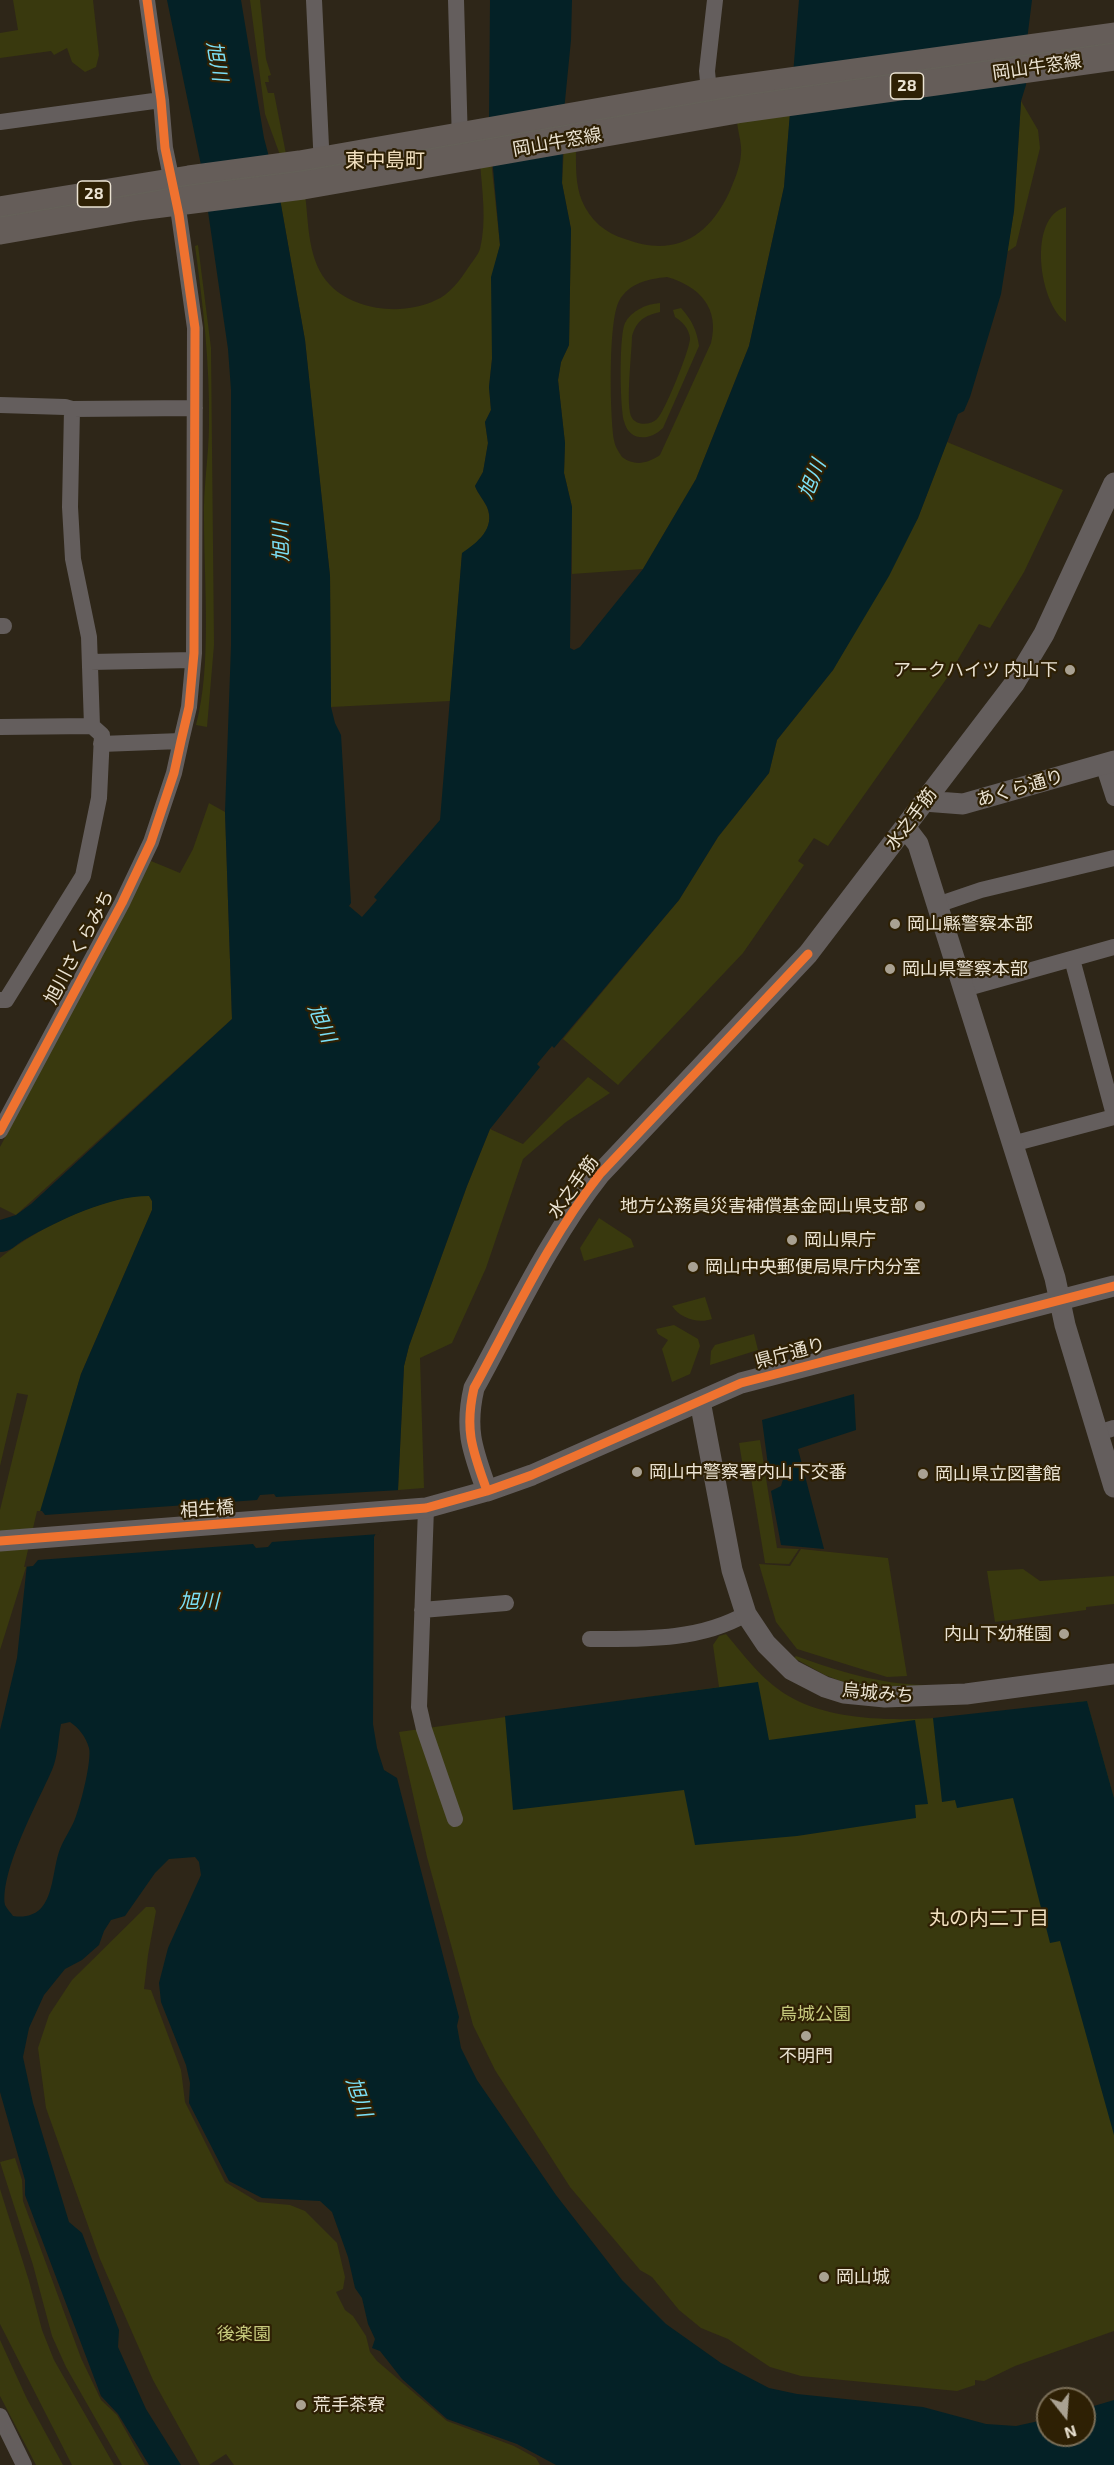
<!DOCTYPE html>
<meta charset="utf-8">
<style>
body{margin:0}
#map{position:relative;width:1114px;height:2465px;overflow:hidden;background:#2e2618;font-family:"Exo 2",sans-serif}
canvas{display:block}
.north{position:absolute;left:1036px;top:2387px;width:60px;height:60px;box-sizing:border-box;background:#2e2004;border:2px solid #7a6e57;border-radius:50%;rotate:163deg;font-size:16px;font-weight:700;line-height:24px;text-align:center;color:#ebe3d3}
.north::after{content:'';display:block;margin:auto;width:21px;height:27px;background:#a9a192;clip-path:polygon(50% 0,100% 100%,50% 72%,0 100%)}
</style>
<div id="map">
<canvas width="1114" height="2465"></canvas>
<div class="north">N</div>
</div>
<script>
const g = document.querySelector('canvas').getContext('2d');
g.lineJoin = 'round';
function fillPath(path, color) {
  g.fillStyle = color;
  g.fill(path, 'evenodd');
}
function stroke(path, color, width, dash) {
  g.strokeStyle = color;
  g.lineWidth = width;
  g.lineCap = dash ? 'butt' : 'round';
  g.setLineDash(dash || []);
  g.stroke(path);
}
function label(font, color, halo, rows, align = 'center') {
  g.font = font + ' "Exo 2","Noto Sans JP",sans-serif';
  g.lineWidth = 4.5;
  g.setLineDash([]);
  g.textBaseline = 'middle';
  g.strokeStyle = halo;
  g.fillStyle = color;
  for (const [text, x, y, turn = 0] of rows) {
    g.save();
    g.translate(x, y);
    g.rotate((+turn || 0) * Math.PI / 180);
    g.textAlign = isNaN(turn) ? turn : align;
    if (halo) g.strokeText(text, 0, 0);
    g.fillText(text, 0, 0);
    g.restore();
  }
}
fillPath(new Path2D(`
 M 13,0 L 93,0 L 99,55 L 96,67 L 85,72 L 72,62 L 67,48 L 54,55 L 51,51 L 0,58 L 0,33 L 18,30 Z
 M 250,0 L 260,0 L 266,59 L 271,75 L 268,76 L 269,82 L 265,82 L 268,93 L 274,93 L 286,154 L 280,155 L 265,114 Z
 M 1021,101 L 1038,130 L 1040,148 L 1016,246 L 1007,252 L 1014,211 Z
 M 790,115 L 784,187 L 749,346 L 696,479 L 643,569 L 572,574 L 572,507 L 564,473 L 565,443 L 558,380 L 561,362 L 569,345 L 571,229 L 562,183 L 564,148 L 576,147 C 576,164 575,184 582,201 C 590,220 605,233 625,239 C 673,257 707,239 729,193 C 734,181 740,168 741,154 C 742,144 738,132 737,122 ZM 667,277 C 699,286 720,308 711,343 L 660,455 C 648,463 635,467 622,457 C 619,452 615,447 614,440 C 610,415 608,322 619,301 C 629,283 648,279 667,277 Z
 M 491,160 L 500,245 L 492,277 L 492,359 L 489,387 L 491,410 L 485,422 L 488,443 L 483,472 L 475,486 C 478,494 484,500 487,507 C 496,529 477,543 462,554 L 450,701 L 331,707 L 330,576 L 305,340 L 280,199 L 305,194 C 309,224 307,261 330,285 C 355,311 404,316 436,300 C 449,295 461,279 468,268 C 472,262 478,255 480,249 C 487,221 482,190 480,162 Z
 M 1066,207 L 1066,322 C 1039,304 1027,217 1066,207 Z
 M 198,245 L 211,348 L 214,645 L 207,727 L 196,725 C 212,666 204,582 204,520 C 203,488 209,456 209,424 C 210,364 203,305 195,246 Z
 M 660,303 L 660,312 C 644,316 637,320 632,336 C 632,351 625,408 632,418 C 637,426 651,425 657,419 C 664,414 691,347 690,338 C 689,329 683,322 675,317 L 673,310 L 681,308 C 692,320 697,331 699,346 L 663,428 C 650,441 629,442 624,421 C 620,406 619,336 625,323 C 631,311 646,304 660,303 Z
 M 947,442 L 1063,490 L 1024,572 L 990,628 L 979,624 L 947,678 L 828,846 L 814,838 L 798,861 L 804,865 L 743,953 L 618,1085 L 563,1039 L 679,900 L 718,837 L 769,773 L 777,740 L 833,670 L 918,518 Z
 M 209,803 L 225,812 L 232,1019 L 16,1215 L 0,1207 L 0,1147 L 151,861 L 180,873 L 193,849 Z
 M 588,1077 L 610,1093 L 566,1122 L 523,1159 L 486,1268 L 452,1343 L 420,1358 L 424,1488 L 398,1490 L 404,1366 L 409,1346 L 467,1186 L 490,1129 L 523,1144 Z
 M 149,1195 L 152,1201 L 152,1210 L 81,1374 L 27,1564 L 0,1650 L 0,1510 L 28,1395 L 17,1393 L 0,1466 L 0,1258 C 36,1229 102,1196 149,1195 Z
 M 599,1218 L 631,1239 L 634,1247 L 584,1261 L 580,1248 Z
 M 705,1297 L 712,1319 C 698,1324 680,1318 672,1306 Z
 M 674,1325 L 698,1339 L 700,1346 L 690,1374 L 672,1382 L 662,1349 L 668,1340 L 658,1334 L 656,1329 Z
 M 754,1334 L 758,1350 L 710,1365 L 711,1351 L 715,1345 Z
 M 760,1440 L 777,1548 L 799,1549 L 789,1564 L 765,1563 L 750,1472 L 744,1473 L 739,1443 Z
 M 801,1549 L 888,1558 L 907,1676 L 887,1677 L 797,1649 L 776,1622 L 759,1564 L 790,1566 Z
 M 1023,1569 L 1040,1581 L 1114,1576 L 1114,1604 L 1086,1607 L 1086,1610 L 995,1622 L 987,1571 Z
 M 726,1634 C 747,1659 765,1684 794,1699 C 868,1738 1005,1710 1087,1701 L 1114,1798 L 1114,2331 L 1015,2366 L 984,2381 L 975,2380 L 975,2385 L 957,2391 L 801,2376 L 770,2367 L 728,2339 L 701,2328 L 679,2310 L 652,2277 L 640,2270 L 570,2187 L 495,2070 L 473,2025 L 427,1857 L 399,1732 L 719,1687 L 713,1645 L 719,1636 Z
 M 796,1656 C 838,1671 879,1684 924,1685 L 924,1689 L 851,1685 L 825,1675 L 794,1658 Z
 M 146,1907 L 154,1907 L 156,1911 L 148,1955 L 144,1989 L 151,1990 L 181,2070 L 185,2102 L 225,2182 L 258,2202 L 290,2205 L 305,2211 L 337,2243 L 345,2277 L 343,2289 L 336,2292 L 345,2310 L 353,2316 L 366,2336 L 370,2352 L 377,2361 L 447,2421 L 514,2446 L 536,2458 L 540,2465 L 234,2465 L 226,2454 L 209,2465 L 200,2465 L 153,2380 L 100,2259 L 46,2108 L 38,2048 L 49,2015 L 72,1980 Z
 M 15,2158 L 22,2180 L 23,2201 L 81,2358 L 101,2400 L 117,2415 L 145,2465 L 122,2465 L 66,2367 L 52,2336 L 33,2265 L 0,2162 Z
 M 0,2189 L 29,2281 L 42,2330 L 54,2360 L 114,2465 L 72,2465 L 0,2324 Z
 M 0,2340 L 27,2399 L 63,2465 L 36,2465 L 0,2396 Z`), '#39390e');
fillPath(new Path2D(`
 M 167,0 L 241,0 L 264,138 L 280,199 L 305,340 L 330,576 L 331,707 L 335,723 L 341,735 L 351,903 L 349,906 L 362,917 L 377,900 L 374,897 L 440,820 L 462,553 C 477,543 496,528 487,507 C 484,500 478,494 475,486 L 483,472 L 488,443 L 485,422 L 491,410 L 489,387 L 492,359 L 491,277 L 500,245 L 489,124 L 490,0 L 572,0 L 571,40 L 564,111 L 562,183 L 571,229 L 569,345 L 561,362 L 558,380 L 565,443 L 564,473 L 572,507 L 570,648 L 574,650 L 580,647 L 643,569 L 696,479 L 749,346 L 784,187 L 799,0 L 1032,0 L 1027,40 L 1026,85 L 1021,101 L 1014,211 L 1001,294 L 970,397 L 964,411 L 958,414 L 918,518 L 889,576 L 833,670 L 777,740 L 769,773 L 718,837 L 679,900 L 554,1048 L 552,1046 L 537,1064 L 540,1067 L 490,1129 L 467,1186 L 409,1346 L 404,1366 L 398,1490 L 374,1537 L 373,1724 L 377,1748 L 384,1770 L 397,1778 L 459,2017 L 457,2026 L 461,2048 L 477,2080 L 556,2195 L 622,2280 L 666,2324 L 721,2363 L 769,2388 L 797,2394 L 923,2407 L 986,2424 L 1016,2426 L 1048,2419 L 1048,2435 L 1084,2435 L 1084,2409 L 1114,2400 L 1114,2465 L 556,2465 L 517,2444 L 447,2419 L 402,2379 L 380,2351 L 372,2348 L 375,2339 L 368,2324 L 362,2298 L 355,2288 L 348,2257 L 332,2212 L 320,2201 L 262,2198 L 229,2181 L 189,2103 L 190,2083 L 186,2065 L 161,2002 L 159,1983 L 168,1948 L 201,1875 L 199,1862 L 195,1857 L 169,1859 L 155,1873 L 125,1916 L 111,1920 L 104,1931 L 99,1945 L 82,1960 L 65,1969 L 44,1995 L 29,2028 L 23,2057 L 33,2103 L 69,2222 L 82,2233 L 119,2330 L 118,2347 L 146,2409 L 181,2465 L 149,2465 L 118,2414 L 101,2396 L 25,2195 L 25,2180 L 0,2092 L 0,1730 L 17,1658 L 27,1564 L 41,1508 L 81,1374 L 152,1210 L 152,1201 L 149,1196 C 109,1196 59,1220 24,1240 C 15,1245 11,1252 0,1252 L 0,1220 L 16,1215 L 31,1204 L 232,1019 L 225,812 L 231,646 L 231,390 L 228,349 L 202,170 ZM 70,1722 C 79,1728 86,1737 89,1748 C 92,1760 81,1803 76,1816 C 72,1828 64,1838 60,1849 C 50,1875 56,1922 13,1916 C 11,1913 7,1909 5,1905 C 0,1871 38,1802 52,1770 C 58,1757 58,1738 61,1724 Z
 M 854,1394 L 856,1430 L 798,1449 L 824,1549 L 781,1545 L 771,1491 L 781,1486 L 784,1476 L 779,1467 L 768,1465 L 762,1420 Z
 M 758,1682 L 769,1740 L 915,1720 L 928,1804 L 915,1805 L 916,1818 L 797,1836 L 695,1845 L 684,1790 L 513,1810 L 505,1716 Z
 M 1087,1701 L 1114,1798 L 1114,2135 L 1060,1941 L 1050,1943 L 1013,1798 L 957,1808 L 955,1800 L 942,1802 L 933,1718 Z`), '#042126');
fillPath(new Path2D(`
 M 401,1490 L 379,1534 L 272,1542 L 268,1547 L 256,1548 L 253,1544 L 38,1560 L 33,1566 L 24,1567 L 37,1511 L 42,1511 L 45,1515 L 257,1500 L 260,1495 L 274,1494 L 276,1497 Z`), '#2e2618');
stroke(new Path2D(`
 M 314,0 L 322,167
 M 456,0 L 460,143
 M 709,92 L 707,71 L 715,0
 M 0,122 L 161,100
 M 0,405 L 65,407 L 72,409 L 195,408
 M 72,409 L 70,507 L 73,559 L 89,637 L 92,726
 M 0,626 L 4,626
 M 90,662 L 193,660
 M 0,727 L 92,726 L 102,735 L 99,798 L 83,876 L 6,1000 L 0,1000
 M 101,744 L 181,741
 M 1103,764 L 1114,798
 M 937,905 L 981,890 L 1114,858
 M 1072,959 L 1114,1115
 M 964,989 L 1114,947
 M 0,1131 L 122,903 L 151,842 L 174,773 L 181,741 L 189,707 L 194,653 L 195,328 L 179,215 L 165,148 L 161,100 L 147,0
 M 1012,1144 L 1114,1117
 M 1098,1433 L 1114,1428
 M 426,1508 L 419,1707 L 424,1729 L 455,1819
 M 422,1610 L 506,1603
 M 590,1639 C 643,1639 699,1641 746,1614
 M 0,2416 L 24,2465`), '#645e5d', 16);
stroke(new Path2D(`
 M 924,801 L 963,804 L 1114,761
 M 905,827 L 918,844 L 1055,1278 L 1065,1325 L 1114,1487
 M 700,1401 L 732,1570 L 746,1614 L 766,1644 L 792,1670 L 825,1687 L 844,1693 L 885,1697 L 966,1694 L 1114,1674
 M 487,1491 C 473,1451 464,1431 474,1388 C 513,1317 550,1237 600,1174 L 808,954 L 1014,684 L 1044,634 L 1114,483
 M 0,1541 L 426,1508 L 487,1491 L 532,1475 L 741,1383 L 1114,1286`), '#645e5d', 21);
stroke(new Path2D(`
 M 0,210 L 189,179 L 300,164 L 709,92 L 1114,36
 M 0,231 L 138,207 L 303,186 L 737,110 L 1114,57`), '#655d59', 27);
stroke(new Path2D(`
 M 0,217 L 190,185 L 301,171 L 737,96 L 1114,43`), '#656059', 1.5);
stroke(new Path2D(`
 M 0,1131 L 122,903 L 151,842 L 174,773 L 181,741 L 189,707 L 194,653 L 195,328 L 179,215 L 165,148 L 161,100 L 147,0
 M 487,1491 C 473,1451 464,1431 474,1388 C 513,1317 550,1237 600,1174 L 808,954
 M 0,1541 L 426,1508 L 487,1491 L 532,1475 L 741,1383 L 1114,1286`), '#ef722f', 9);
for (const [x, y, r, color] of [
 [1070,670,6,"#a9a192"],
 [895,924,6,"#a9a192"],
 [890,969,6,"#a9a192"],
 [920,1206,6,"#a9a192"],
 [792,1240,6,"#a9a192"],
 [693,1267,6,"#a9a192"],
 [637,1472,6,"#a9a192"],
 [923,1474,6,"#a9a192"],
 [1064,1634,6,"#a9a192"],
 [806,2036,6,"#a9a192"],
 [824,2277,6,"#a9a192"],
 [301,2405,6,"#a9a192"]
]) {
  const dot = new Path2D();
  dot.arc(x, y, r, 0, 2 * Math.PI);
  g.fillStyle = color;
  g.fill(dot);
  stroke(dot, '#2e2004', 2);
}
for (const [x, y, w] of [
 [907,86,33],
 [94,194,33]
]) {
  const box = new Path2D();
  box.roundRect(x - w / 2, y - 13, w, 26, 4.5);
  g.fillStyle = '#2e2004';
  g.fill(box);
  stroke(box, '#ebe3d3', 1.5);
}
label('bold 16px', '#ebe3d3', null, [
 ["28",907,86],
 ["28",94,194]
]);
label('18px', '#ebe3d3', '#2e2004', [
 ["岡山牛窓線",1037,67,-8],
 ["岡山牛窓線",557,142,-10],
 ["あくら通り",1020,788,-16],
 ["水之手筋",911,819,-53],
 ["旭川さくらみち",79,947,-62],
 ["水之手筋",573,1187,-54],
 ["県庁通り",790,1353,-15],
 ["相生橋",207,1509,-4],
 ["烏城みち",878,1693,5]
]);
label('18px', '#ebe3d3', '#2e2004', [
 ["アークハイツ 内山下",1058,670,"right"],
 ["岡山縣警察本部",907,924],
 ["岡山県警察本部",902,969],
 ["地方公務員災害補償基金岡山県支部",908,1206,"right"],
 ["岡山県庁",804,1240],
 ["岡山中央郵便局県庁内分室",705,1267],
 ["岡山中警察署内山下交番",649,1472],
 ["岡山県立図書館",935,1474],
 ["内山下幼稚園",1052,1634,"right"],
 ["不明門",806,2056,"center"],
 ["岡山城",836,2277],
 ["荒手茶寮",313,2405]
], 'left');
label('18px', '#c6c97d', '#2e2004', [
 ["烏城公園",815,2014],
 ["後楽園",244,2334]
]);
label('italic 20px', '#7bdff5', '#2e2004', [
 ["旭川",217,61,80],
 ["旭川",812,479,-68],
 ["旭川",281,542,-92],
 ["旭川",322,1023,67],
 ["旭川",199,1601],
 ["旭川",359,2097,71]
]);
label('20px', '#f2e0c0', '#2e2004', [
 ["東中島町",385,160],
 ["丸の内二丁目",989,1918]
]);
</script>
